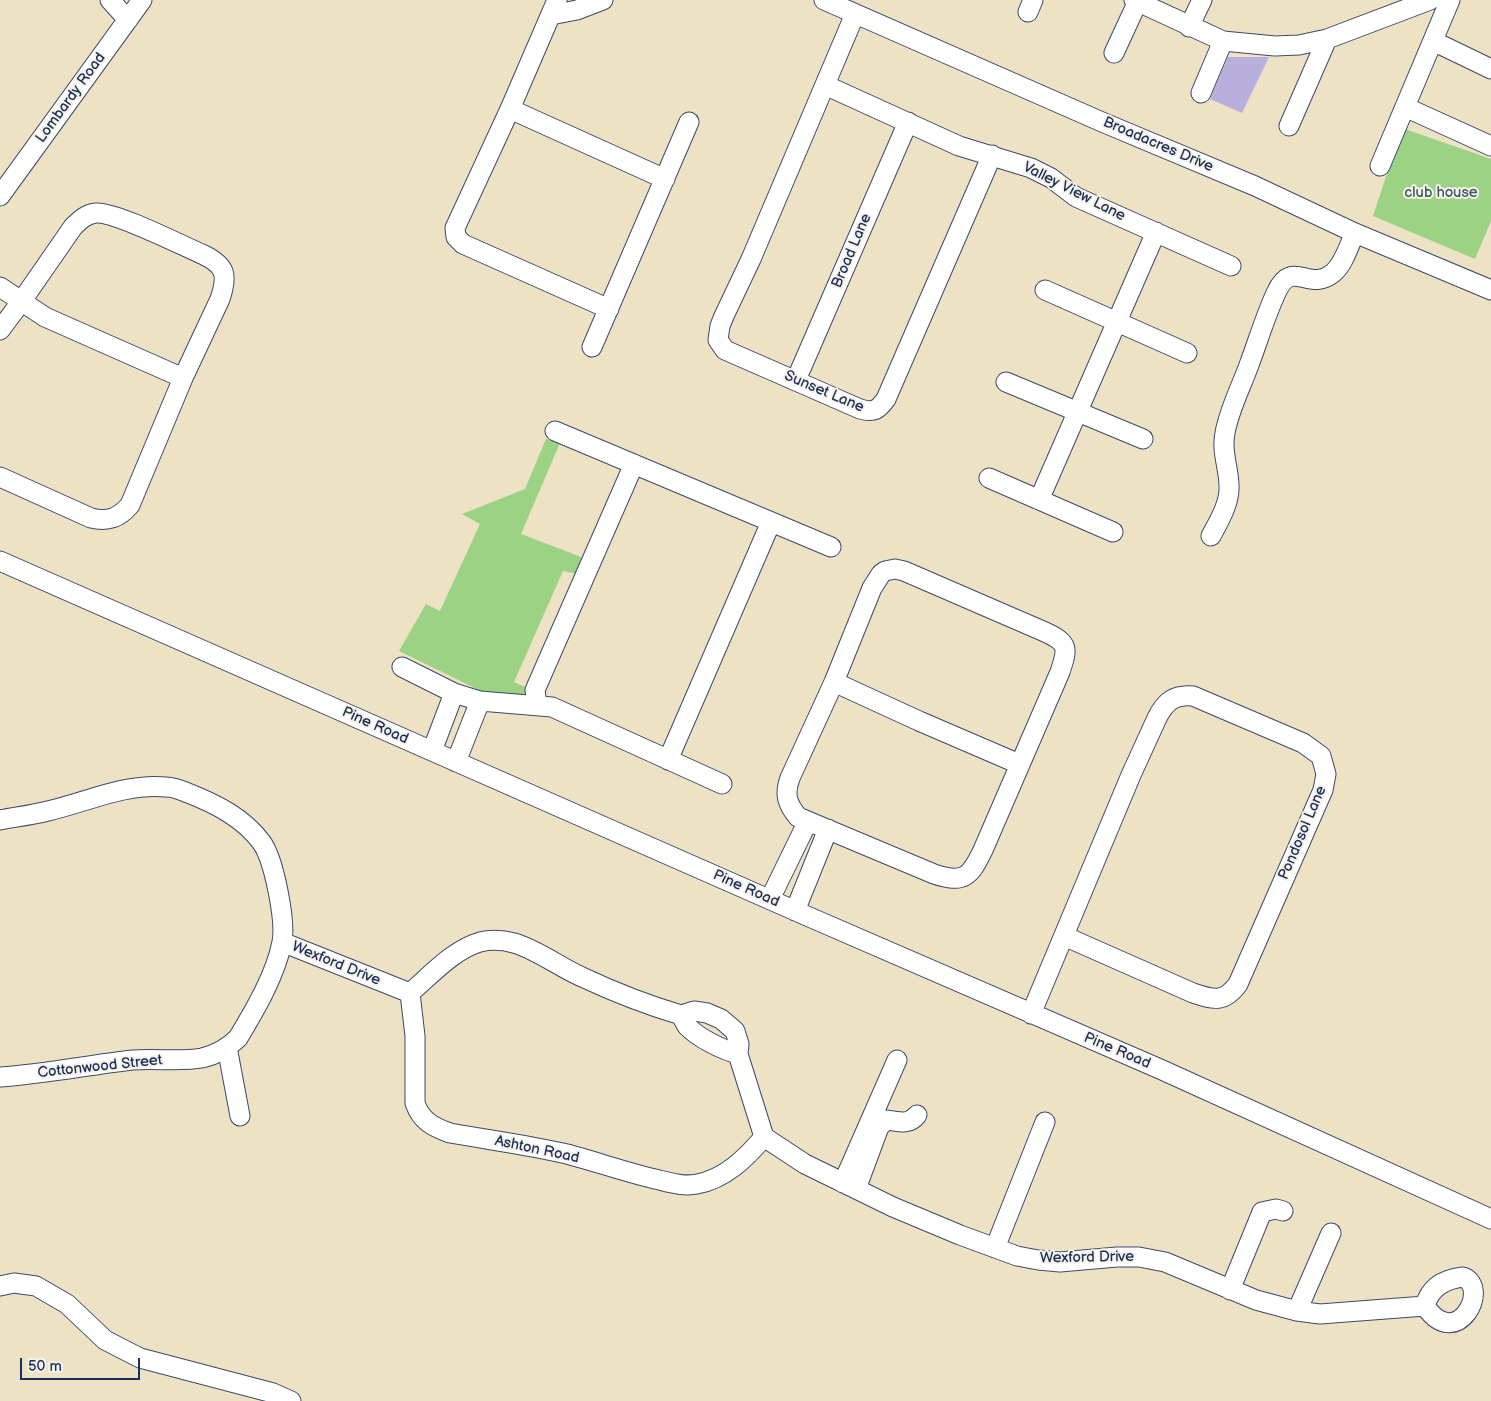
<!DOCTYPE html>
<style>
body{margin:0}
#map{position:relative;width:1491px;height:1401px;overflow:hidden;background:#ede2c3;font-family:"Balsamiq Sans",sans-serif}
canvas{display:block}
.scale{position:absolute;left:20px;top:1358px;width:120px;height:22px;box-sizing:border-box;border:2px solid #1b2f5e;border-top:0;padding-left:6px;font-size:15px;line-height:18px;white-space:nowrap;color:#1b2f5e;-webkit-text-stroke:4px #f7f3e8;paint-order:stroke}
</style>
<div id="map">
<canvas width="1491" height="1401"></canvas>
<div class="scale">50 m</div>
</div>
<script>
const g = document.querySelector('canvas').getContext('2d');
g.lineJoin = 'round';
function fillPath(path, color) {
  g.fillStyle = color;
  g.fill(path, 'evenodd');
}
function stroke(path, color, width, dash) {
  g.strokeStyle = color;
  g.lineWidth = width;
  g.lineCap = dash ? 'butt' : 'round';
  g.setLineDash(dash || []);
  g.stroke(path);
}
function label(font, color, halo, rows, align = 'center') {
  g.font = font + ' "Balsamiq Sans",sans-serif';
  g.lineWidth = 4;
  g.setLineDash([]);
  g.textBaseline = 'middle';
  g.strokeStyle = halo;
  g.fillStyle = color;
  for (const [text, x, y, turn = 0] of rows) {
    g.save();
    g.translate(x, y);
    g.rotate((+turn || 0) * Math.PI / 180);
    g.textAlign = isNaN(turn) ? turn : align;
    if (halo) g.strokeText(text, 0, 0);
    g.fillText(text, 0, 0);
    g.restore();
  }
}
fillPath(new Path2D(`
 M 1402,128 L 1491,159 L 1491,221 L 1475,259 L 1373,216 Z
 M 546,439 L 560,443 L 521,534 L 584,558 L 578,574 L 563,571 L 514,682 L 529,689 L 526,696 L 489,695 L 399,651 L 426,604 L 440,611 L 480,524 L 462,514 L 525,489 Z`), '#9cd283');
fillPath(new Path2D(`
 M 1228,57 L 1269,57 L 1242,113 L 1210,99 Z`), '#b8afdd');
const minor = new Path2D(`
 M 110,0 L 128,20
 M 557,0 L 510,109 L 455,228 L 456,237 L 463,244 L 609,309
 M 824,0 L 1102,122 L 1255,186 L 1355,233 L 1491,290
 M 1134,0 L 1223,41 L 1275,46 L 1299,45 L 1327,39 L 1430,0
 M 1028,12 L 1033,0
 M 855,14 L 751,259 L 724,316 L 720,326 L 718,340 L 725,350 L 860,409 C 874,413 878,410 886,399 L 992,155
 M 551,15 L 577,10 L 603,0
 M 1189,27 L 1202,0
 M 1433,41 L 1491,69
 M 1114,53 L 1138,1
 M 825,85 L 959,146 L 1031,168 L 1051,178 L 1076,197 L 1231,266
 M 1201,93 L 1223,41
 M 1405,107 L 1491,146
 M 510,109 L 665,179
 M 1289,126 L 1327,39
 M 1380,166 L 1450,0
 M 0,196 L 142,0
 M 0,287 L 45,317 L 183,378
 M 1045,290 L 1187,353
 M 0,330 L 21,302 L 73,227 C 80,220 86,214 96,213 C 114,211 183,246 204,255 C 226,266 228,275 220,299 L 183,378 L 130,505 C 119,518 108,522 91,518 L 0,477
 M 592,347 L 689,122
 M 796,380 L 908,122
 M 1006,382 L 1143,439
 M 555,431 L 831,547
 M 989,478 L 1113,532
 M 1039,500 L 1156,232
 M 1211,536 C 1219,521 1230,503 1229,486 C 1229,468 1221,452 1225,433 C 1229,410 1241,387 1249,365 C 1258,341 1265,317 1276,293 C 1292,257 1309,293 1333,273 C 1344,264 1349,245 1355,233
 M 0,561 L 807,916 L 1160,1069 L 1491,1219
 M 895,569 L 904,571 L 1045,632 C 1069,643 1068,648 1060,672 L 983,850 C 970,877 964,884 934,874 L 798,817 C 787,804 784,794 790,778 L 834,682 L 872,588 L 881,574 L 885,571 Z
 M 402,667 L 454,693 L 480,701 L 552,707 L 722,784
 M 834,682 L 919,721 L 1019,764
 M 537,705 L 535,690 L 634,464
 M 432,751 L 454,693
 M 668,760 L 771,522
 M 456,762 L 480,701
 M 0,820 C 16,817 32,815 48,811 C 87,802 126,783 166,787 C 174,787 181,790 188,793 C 216,804 244,818 262,843 C 274,860 286,921 282,942 C 276,974 255,1010 238,1038 C 228,1048 215,1055 202,1058 C 179,1062 156,1058 133,1060 C 88,1065 45,1074 0,1077
 M 770,899 L 808,821
 M 795,911 L 828,829
 M 282,942 L 410,993
 M 410,993 C 431,975 453,950 480,942 C 492,939 503,940 514,943 C 538,950 559,967 582,977 C 614,992 647,1005 681,1015 L 694,1011 L 707,1013 L 721,1019 L 735,1031 L 739,1044 L 738,1054 L 764,1137 L 805,1164 L 893,1207 L 960,1235 L 1017,1256 L 1038,1260 L 1060,1262 L 1117,1257 L 1139,1257 L 1165,1262 L 1256,1300 L 1297,1311 L 1320,1314 L 1425,1306
 M 410,993 L 415,1036 L 415,1103 C 421,1121 433,1127 450,1133 C 489,1140 529,1145 567,1154 C 597,1162 625,1172 655,1179 C 668,1182 683,1187 697,1184 C 725,1179 746,1158 764,1137
 M 1031,1014 L 1131,775 L 1157,718 C 1165,702 1174,694 1193,696 L 1303,743 L 1321,756 L 1326,774 L 1323,790 L 1238,984 C 1224,1003 1214,1000 1193,993 L 1064,936
 M 681,1015 C 683,1019 685,1023 687,1026 C 698,1038 723,1050 738,1054
 M 227,1047 L 240,1116
 M 843,1183 L 897,1060
 M 856,1189 L 879,1127 L 886,1120 C 899,1121 908,1126 917,1115
 M 995,1248 L 1045,1122
 M 1463,1277 C 1491,1287 1457,1353 1425,1306 C 1430,1287 1445,1279 1463,1277 Z
 M 0,1286 L 14,1283 L 36,1286 L 67,1304 L 105,1340 L 140,1358 L 273,1393 L 291,1401
 M 1230,1290 L 1262,1212 L 1276,1209 L 1283,1211
 M 1297,1311 L 1331,1233`);
stroke(minor, '#3a4a6d', 21);
stroke(minor, '#fff', 19);
label('15px', '#1b2f5e', '#f7f3e8', [
 ["Lombardy Road",71,98,-54],
 ["Broadacres Drive",1158,145,23],
 ["Valley View Lane",1074,192,27],
 ["Broad Lane",852,251,-67],
 ["Sunset Lane",824,392,23],
 ["Pine Road",375,726,24],
 ["Pondosol Lane",1303,833,-67],
 ["Pine Road",746,889,24],
 ["Wexford Drive",336,964,22],
 ["Pine Road",1117,1051,23],
 ["Cottonwood Street",100,1067,-6],
 ["Ashton Road",537,1150,12],
 ["Wexford Drive",1087,1258,-1]
]);
label('15px', '#3b5867', '#f7f3e8', [
 ["club house",1441,193]
]);
</script>
